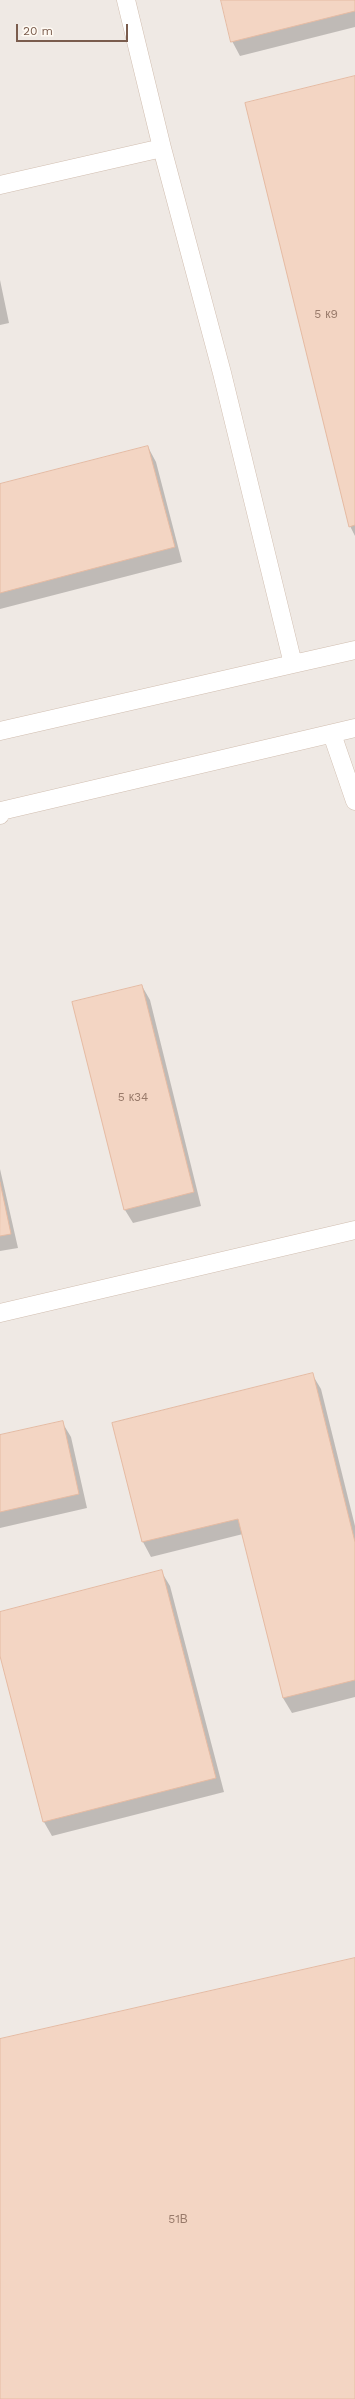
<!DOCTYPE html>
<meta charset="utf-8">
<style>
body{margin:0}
#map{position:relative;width:355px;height:2399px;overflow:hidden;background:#fdf6ec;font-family:"Work Sans",sans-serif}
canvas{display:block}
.scale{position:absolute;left:16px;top:24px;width:112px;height:18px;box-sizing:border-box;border:2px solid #7a5c4d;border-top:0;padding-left:5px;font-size:12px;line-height:14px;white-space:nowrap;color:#7a5c4d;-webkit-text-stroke:3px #fffaf3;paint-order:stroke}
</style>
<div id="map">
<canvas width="355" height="2399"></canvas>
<div class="scale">20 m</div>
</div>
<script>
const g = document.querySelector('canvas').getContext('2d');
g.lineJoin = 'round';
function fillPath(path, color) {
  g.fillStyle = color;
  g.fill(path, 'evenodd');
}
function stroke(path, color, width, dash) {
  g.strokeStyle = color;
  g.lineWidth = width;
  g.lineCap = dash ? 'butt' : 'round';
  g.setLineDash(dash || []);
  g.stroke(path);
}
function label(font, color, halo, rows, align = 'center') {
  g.font = font + ' "Work Sans",sans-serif';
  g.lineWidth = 4;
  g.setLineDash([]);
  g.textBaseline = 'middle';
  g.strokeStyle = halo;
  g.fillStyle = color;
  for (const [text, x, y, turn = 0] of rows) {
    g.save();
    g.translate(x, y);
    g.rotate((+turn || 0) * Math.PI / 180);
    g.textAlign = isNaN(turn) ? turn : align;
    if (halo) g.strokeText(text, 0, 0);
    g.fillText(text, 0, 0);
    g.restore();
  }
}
fillPath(new Path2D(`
 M 0,0 L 355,0 L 355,2399 L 0,2399 Z`), '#efe9e4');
fillPath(new Path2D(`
 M 222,0 L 355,0 L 355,27 L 240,56 L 232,41 Z
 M 355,77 L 355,536 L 350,526 Z
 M 0,280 L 9,323 L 0,325 Z
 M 148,447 L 156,462 L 182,562 L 0,609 L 0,485 Z
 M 142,986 L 150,1000 L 201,1206 L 133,1223 L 125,1210 Z
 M 0,1169 L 18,1248 L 0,1251 Z
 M 312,1374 L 321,1389 L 355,1526 L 355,1697 L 292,1713 L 283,1698 L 243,1534 L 151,1557 L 143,1542 L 113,1423 Z
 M 62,1422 L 71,1437 L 87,1508 L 0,1528 L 0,1436 Z
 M 161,1571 L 170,1586 L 224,1792 L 52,1836 L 44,1822 L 0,1652 L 0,1613 Z`), '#0003');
const building = new Path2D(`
 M 221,0 L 355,0 L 355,11 L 231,42 Z
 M 355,76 L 355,525 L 349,527 L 245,103 Z
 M 148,446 L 175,547 L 0,593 L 0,484 Z
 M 142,985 L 194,1192 L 124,1210 L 72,1002 Z
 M 0,1182 L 11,1234 L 0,1236 Z
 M 313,1373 L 355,1542 L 355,1680 L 283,1698 L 238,1519 L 142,1542 L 112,1423 Z
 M 63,1421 L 79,1494 L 0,1512 L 0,1435 Z
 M 162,1570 L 216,1778 L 43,1822 L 0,1656 L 0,1612 Z
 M 355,1958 L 355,2399 L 0,2399 L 0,2039 Z`);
fillPath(building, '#f3d5c3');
stroke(building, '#e6bba3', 1);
const service = new Path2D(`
 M 0,185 L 162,148
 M 293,664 L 355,650
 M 0,731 L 293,664 L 222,373 L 162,148 L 126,0
 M 332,734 L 355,801
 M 0,815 L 1,811 L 355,728
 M 0,1313 L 355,1230`);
stroke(service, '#d1beb0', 19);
stroke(service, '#fff', 18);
label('12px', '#987a6a', null, [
 ["5 к9",326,314],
 ["5 к34",133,1097],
 ["51В",178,2219]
]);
</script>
